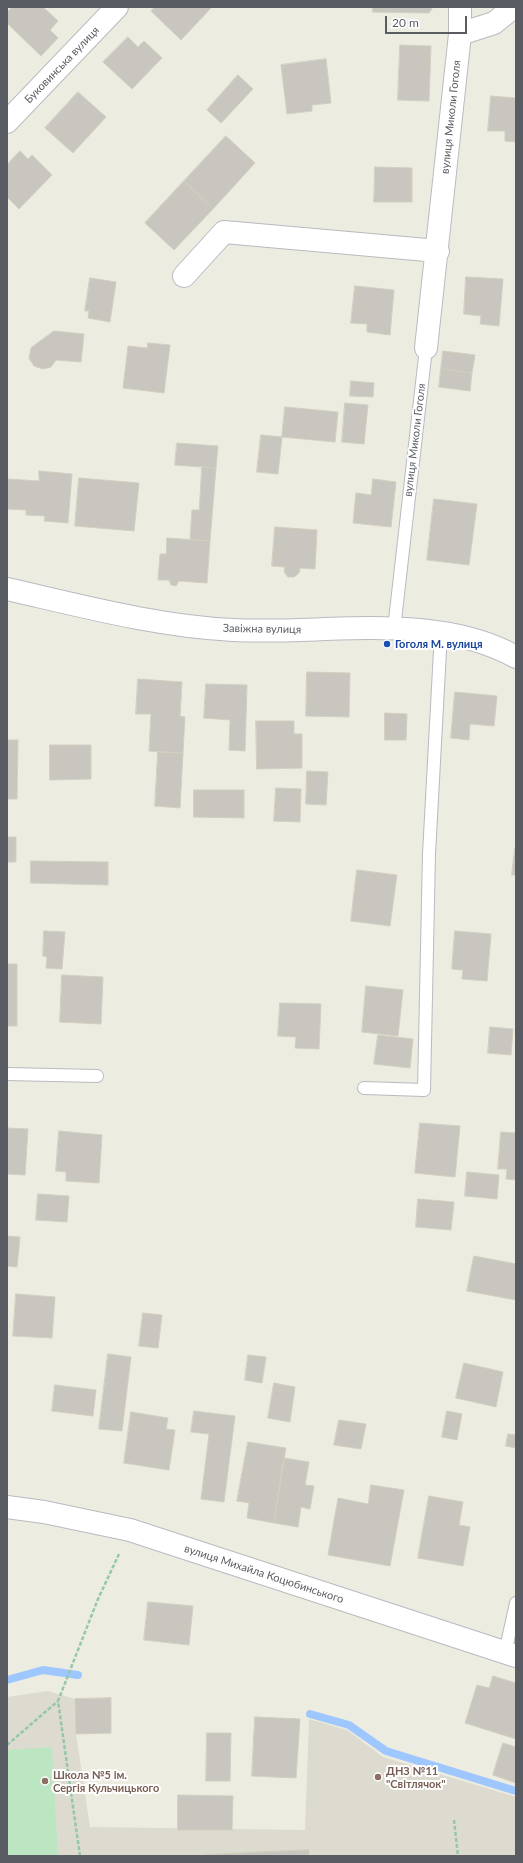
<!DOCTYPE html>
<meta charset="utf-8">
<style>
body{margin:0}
#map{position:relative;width:523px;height:1863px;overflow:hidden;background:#edece1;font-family:Lato,sans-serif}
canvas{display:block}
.frame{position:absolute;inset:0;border:8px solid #595c62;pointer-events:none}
.scale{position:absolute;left:385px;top:16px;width:82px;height:18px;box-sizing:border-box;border:2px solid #595c62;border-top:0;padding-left:5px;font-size:12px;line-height:14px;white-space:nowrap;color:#595c62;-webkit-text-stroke:3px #fff;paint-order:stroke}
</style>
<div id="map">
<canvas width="523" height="1863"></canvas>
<div class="frame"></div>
<div class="scale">20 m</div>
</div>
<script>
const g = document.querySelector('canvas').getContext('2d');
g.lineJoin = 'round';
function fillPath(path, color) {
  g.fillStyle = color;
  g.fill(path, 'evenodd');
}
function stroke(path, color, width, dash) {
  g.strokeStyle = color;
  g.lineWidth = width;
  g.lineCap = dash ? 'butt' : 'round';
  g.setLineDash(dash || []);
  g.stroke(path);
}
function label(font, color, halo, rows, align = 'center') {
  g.font = font + ' Lato,sans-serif';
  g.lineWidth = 4;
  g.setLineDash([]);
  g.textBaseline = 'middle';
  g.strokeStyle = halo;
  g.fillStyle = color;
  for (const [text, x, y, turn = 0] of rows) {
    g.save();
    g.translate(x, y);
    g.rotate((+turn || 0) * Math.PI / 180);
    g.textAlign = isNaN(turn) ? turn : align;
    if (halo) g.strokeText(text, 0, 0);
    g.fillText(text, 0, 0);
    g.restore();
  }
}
fillPath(new Path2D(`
 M 48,1691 L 75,1699 L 76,1734 L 90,1827 L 305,1830 L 309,1719 L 347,1730 L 383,1757 L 516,1797 L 516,1856 L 7,1856 L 7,1697 Z`), '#dddbcf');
fillPath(new Path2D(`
 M 52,1747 L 58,1856 L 7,1856 L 7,1750 Z`), '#bce6c2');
stroke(new Path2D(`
 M 7,1680 L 43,1670 L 78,1675
 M 310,1714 L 349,1725 L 386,1751 L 516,1791`), '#9fc7ff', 8);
const building = new Path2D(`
 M 12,7 L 43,7 L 58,21 L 50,30 L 58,38 L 41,56 L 7,23 L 7,12 Z
 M 155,7 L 212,7 L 181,40 L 151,11 Z
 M 373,7 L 433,7 L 429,13 L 373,12 Z
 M 128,37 L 138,47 L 144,41 L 162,58 L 132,89 L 103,62 Z
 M 400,45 L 431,46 L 429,101 L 398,100 Z
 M 326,59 L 331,103 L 312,105 L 312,111 L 287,114 L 281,65 Z
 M 238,75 L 253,89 L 221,123 L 207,110 Z
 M 78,92 L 106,117 L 73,153 L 45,128 Z
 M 491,96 L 516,98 L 516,142 L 505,141 L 505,131 L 488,131 Z
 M 226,136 L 255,163 L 213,209 L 184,181 Z
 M 20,151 L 28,159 L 32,155 L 52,175 L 19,209 L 7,197 L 7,165 Z
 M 375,167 L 412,168 L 412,202 L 374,202 Z
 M 184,181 L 213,209 L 174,250 L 145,223 Z
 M 466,277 L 503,279 L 499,326 L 480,324 L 481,316 L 464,314 Z
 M 90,278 L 116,282 L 110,322 L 88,318 L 89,311 L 85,311 Z
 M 355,286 L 394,290 L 390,335 L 367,332 L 367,324 L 351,323 Z
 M 54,331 L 84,334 L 81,362 L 56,360 L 51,367 L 43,369 L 34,366 L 29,358 L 31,348 Z
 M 148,343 L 170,345 L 164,393 L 123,388 L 128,346 L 147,348 Z
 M 443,351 L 475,355 L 472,373 L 441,369 Z
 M 441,369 L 472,373 L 470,391 L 439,387 Z
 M 351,381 L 374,383 L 373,397 L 350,396 Z
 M 345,403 L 368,405 L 364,444 L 342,442 Z
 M 285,407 L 338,412 L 335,442 L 282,437 Z
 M 261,435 L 282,437 L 278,474 L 257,472 Z
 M 177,443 L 218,446 L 216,468 L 175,465 Z
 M 202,467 L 216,468 L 210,541 L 190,540 L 192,510 L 199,510 Z
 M 39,471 L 72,474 L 68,523 L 44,521 L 45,516 L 26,515 L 26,510 L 7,509 L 8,479 L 39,481 Z
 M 79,478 L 139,483 L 134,531 L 75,526 Z
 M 373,479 L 396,482 L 391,527 L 353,523 L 356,493 L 371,495 Z
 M 434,499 L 477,504 L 469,565 L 427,560 Z
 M 275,527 L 317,530 L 315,569 L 300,568 L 299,573 L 294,577 L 288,577 L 284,572 L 285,567 L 272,566 Z
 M 167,538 L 210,541 L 207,583 L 179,581 L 176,586 L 171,585 L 169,580 L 158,580 L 160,554 L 166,554 Z
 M 307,672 L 350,673 L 349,717 L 306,716 Z
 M 138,679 L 182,682 L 180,716 L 185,717 L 183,753 L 149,751 L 151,714 L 136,714 Z
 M 206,684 L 247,685 L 245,751 L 229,750 L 230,720 L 204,718 Z
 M 455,692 L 497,696 L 494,726 L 470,724 L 469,740 L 451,738 Z
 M 385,713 L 407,714 L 406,740 L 385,740 Z
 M 256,721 L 294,721 L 294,734 L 302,734 L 302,768 L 257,769 Z
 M 7,740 L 18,740 L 17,799 L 7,799 Z
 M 50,745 L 91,745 L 91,779 L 50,780 Z
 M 158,752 L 183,753 L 180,808 L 155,806 Z
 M 307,771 L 328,772 L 326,805 L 306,804 Z
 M 276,788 L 301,789 L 300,822 L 274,821 Z
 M 194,790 L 244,790 L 244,818 L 194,817 Z
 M 7,837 L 16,837 L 16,862 L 7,862 Z
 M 515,848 L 516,848 L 516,875 L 512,875 Z
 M 31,861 L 108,862 L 108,885 L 31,883 Z
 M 357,870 L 397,875 L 390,926 L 351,921 Z
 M 44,931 L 65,932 L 62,969 L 46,968 L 47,957 L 43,956 Z
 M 455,931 L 491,934 L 487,981 L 462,979 L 463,970 L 452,969 Z
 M 7,964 L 17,964 L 17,1026 L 7,1026 Z
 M 62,975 L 103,977 L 101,1024 L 60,1022 Z
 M 366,986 L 403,990 L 398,1036 L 362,1032 Z
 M 280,1003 L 321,1004 L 319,1049 L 295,1048 L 296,1037 L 278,1036 Z
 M 490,1027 L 513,1029 L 511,1055 L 488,1053 Z
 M 378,1035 L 413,1039 L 410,1068 L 374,1064 Z
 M 420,1123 L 460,1126 L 455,1177 L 415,1173 Z
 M 7,1128 L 28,1129 L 25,1175 L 7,1174 Z
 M 59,1131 L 102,1135 L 99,1183 L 66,1181 L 66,1172 L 56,1171 Z
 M 501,1132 L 516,1133 L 516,1180 L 506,1179 L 507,1169 L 498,1169 Z
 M 467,1172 L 499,1175 L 497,1199 L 465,1196 Z
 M 38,1194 L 69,1196 L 67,1222 L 36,1220 Z
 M 418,1199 L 454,1202 L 451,1230 L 416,1227 Z
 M 7,1236 L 20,1237 L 17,1267 L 7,1266 Z
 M 474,1256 L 516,1264 L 516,1300 L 467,1291 Z
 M 16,1294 L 55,1297 L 52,1338 L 13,1336 Z
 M 143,1313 L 162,1315 L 158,1348 L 139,1346 Z
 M 108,1354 L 131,1357 L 122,1431 L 99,1429 Z
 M 248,1355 L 266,1357 L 262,1383 L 245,1380 Z
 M 464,1363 L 503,1372 L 496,1407 L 456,1398 Z
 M 274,1383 L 295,1387 L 290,1422 L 268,1418 Z
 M 55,1385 L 96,1390 L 93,1416 L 52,1411 Z
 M 194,1411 L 235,1416 L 224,1502 L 201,1499 L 209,1434 L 191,1432 Z
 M 447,1411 L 462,1414 L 457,1440 L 442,1437 Z
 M 131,1412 L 168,1418 L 166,1429 L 175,1430 L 169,1470 L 124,1463 Z
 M 339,1420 L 366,1424 L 361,1449 L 334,1445 Z
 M 508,1434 L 516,1435 L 516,1448 L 506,1446 Z
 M 248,1442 L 286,1448 L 274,1523 L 247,1518 L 249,1503 L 237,1501 Z
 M 284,1458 L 309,1462 L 305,1485 L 314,1486 L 310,1509 L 301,1507 L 298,1527 L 274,1523 Z
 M 371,1485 L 404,1490 L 390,1566 L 328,1555 L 338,1498 L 368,1504 Z
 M 429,1496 L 463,1502 L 459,1525 L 470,1527 L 463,1566 L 418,1558 Z
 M 148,1602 L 193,1606 L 189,1645 L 144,1640 Z
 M 493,1676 L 516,1683 L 516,1739 L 465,1723 L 477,1685 L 489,1688 Z
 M 111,1698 L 111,1733 L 76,1734 L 75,1699 Z
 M 255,1717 L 300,1719 L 296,1778 L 252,1776 Z
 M 207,1733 L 231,1733 L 230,1781 L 206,1781 Z
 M 503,1743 L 516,1747 L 516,1783 L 493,1775 Z
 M 178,1795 L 233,1796 L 232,1830 L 178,1830 Z
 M 309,1850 L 309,1856 L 205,1856 L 205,1855 Z`);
fillPath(building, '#c8c6be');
stroke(building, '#d2cfbf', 1);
const lane = new Path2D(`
 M 394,629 L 426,348
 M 7,1074 L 97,1076
 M 364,1088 L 424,1090 L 429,854 L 441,632
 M 505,1653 L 516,1603`);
const street = new Path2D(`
 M 460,34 L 494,23 L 514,7
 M 7,122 L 117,7
 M 184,276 L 224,232 L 438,251
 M 426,348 L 460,34 L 460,7
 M 7,589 C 82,606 156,626 233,630 C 324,635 433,611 516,657
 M 7,1507 L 44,1512 L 130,1530 L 516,1656`);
stroke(lane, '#b9bac0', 14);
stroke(street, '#b9bac0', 24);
stroke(new Path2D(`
 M 7,1745 L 58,1701
 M 454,1820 L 458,1856
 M 80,1856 L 58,1701 L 98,1599 L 119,1554`), '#95c7aa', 2.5, [4, 2]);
stroke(lane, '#fff', 12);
stroke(street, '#fff', 22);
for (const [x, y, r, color] of [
 [387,644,4,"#1a4fb4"],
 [378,1777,4,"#8d6e63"],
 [45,1781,4,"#8d6e63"]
]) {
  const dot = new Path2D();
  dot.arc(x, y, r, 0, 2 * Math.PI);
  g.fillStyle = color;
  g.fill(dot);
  stroke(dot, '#fff', 1.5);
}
label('11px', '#595c62', '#fff', [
 ["Буковинська вулиця",62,65,-46],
 ["вулиця Миколи Гоголя",451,117,-84],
 ["вулиця Миколи Гоголя",415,440,-83],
 ["Завіжна вулиця",262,629,1],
 ["вулиця Михайла Коцюбинського",264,1574,18]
]);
label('bold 11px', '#164399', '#fff', [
 ["Гоголя М. вулиця",395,644]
], 'left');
label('bold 11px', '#785e54', '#fff', [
 ["ДНЗ №11",386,1771],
 ["\"Світлячок\"",386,1784],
 ["Школа №5 ім.",53,1775],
 ["Сергія Кульчицького",53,1788]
], 'left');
</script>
